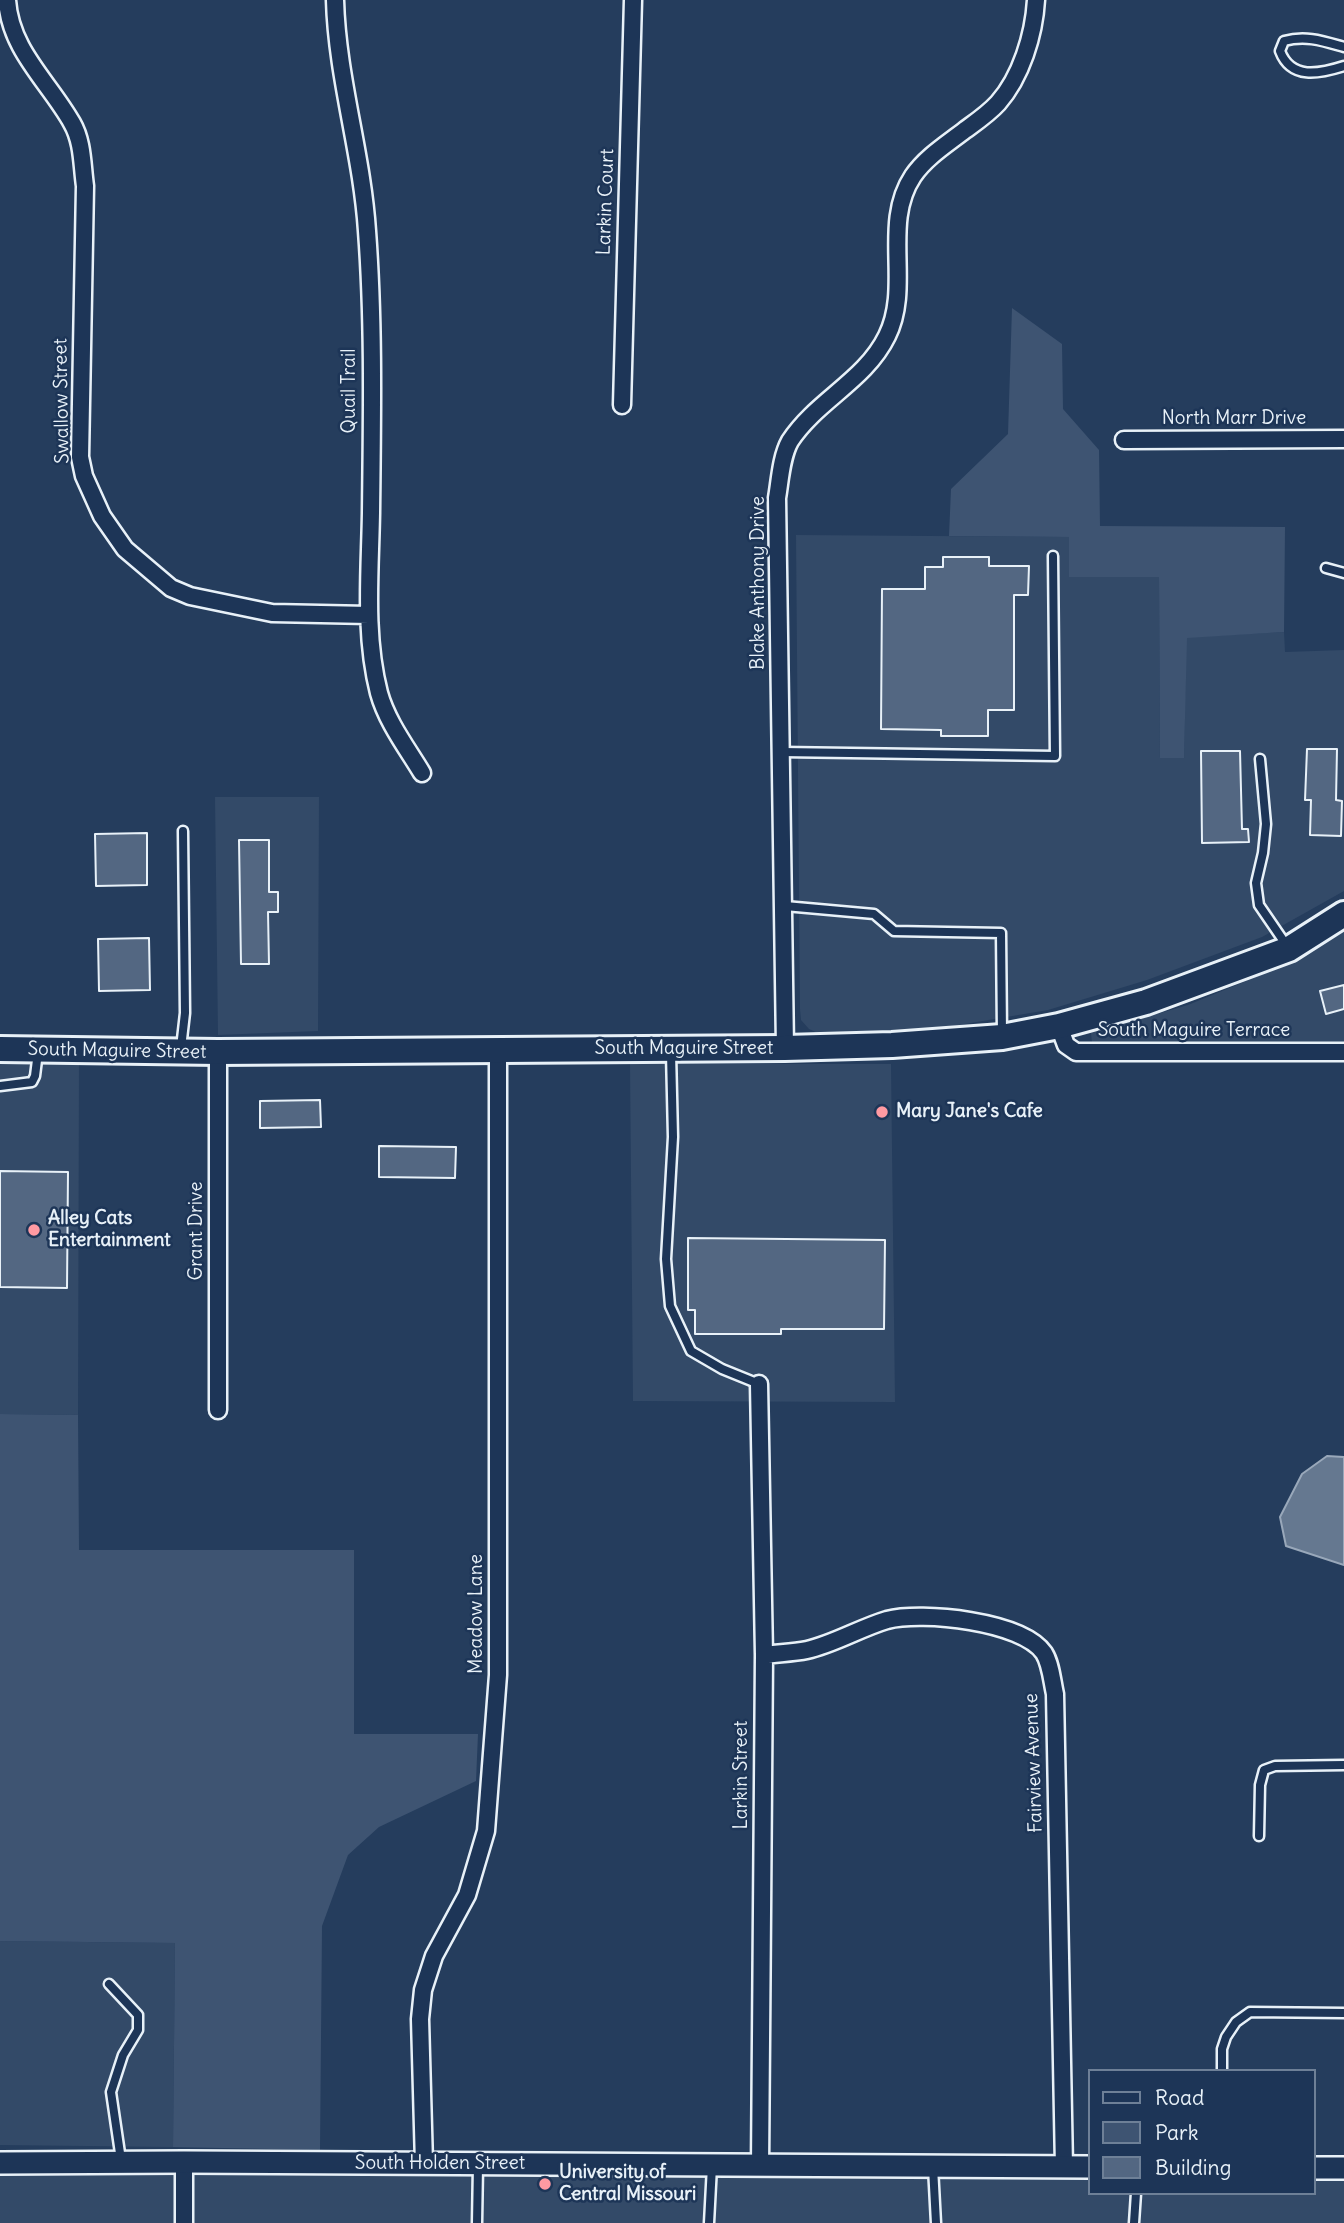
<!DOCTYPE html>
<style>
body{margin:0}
#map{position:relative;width:1344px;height:2223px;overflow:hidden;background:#253d5d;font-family:Delius,sans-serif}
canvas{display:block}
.legend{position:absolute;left:1088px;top:2069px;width:228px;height:126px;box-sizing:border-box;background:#1d3557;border:2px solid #6e8097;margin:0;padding:9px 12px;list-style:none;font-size:21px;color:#e8f1f8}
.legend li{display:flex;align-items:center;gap:14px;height:35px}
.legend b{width:35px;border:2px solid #6e8097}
</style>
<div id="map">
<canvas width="1344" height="2223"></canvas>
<ul class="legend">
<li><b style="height:9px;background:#1d3557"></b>Road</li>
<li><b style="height:19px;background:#3e5472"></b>Park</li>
<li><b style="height:19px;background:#536782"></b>Building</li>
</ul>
</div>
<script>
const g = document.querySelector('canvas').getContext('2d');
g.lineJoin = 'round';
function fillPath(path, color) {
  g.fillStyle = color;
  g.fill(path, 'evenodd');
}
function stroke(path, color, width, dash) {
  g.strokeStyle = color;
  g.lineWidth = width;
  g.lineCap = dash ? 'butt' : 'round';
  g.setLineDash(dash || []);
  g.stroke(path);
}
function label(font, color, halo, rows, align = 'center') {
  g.font = font + ' Delius,sans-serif';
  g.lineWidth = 5;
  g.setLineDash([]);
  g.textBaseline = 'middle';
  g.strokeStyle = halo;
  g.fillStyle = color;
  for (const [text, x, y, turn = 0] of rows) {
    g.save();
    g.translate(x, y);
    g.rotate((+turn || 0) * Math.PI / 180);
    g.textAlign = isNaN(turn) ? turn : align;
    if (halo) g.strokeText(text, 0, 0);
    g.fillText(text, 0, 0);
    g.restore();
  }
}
fillPath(new Path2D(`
 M 796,535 L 1069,537 L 1070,577 L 1159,577 L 1160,758 L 1184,758 L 1186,637 L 1284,632 L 1285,652 L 1344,650 L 1344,891 L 1262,937 L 1147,980 L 1048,1010 L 941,1028 L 818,1033 L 809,1029 L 801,1020 L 800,1009 Z
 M 215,797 L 319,797 L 318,1031 L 218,1035 Z
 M 1344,926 L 1344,1044 L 1092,1043 L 1091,1033 L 1188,1005 L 1251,979 L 1311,948 Z
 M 0,1060 L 79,1061 L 78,1415 L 0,1414 Z
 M 630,1064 L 891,1064 L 895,1402 L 633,1401 Z
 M 0,1941 L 175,1943 L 173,2147 L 0,2145 Z
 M 0,2163 L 1090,2167 L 1090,2193 L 1314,2193 L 1314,2174 L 1344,2174 L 1344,2223 L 0,2223 Z`), '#334a68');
fillPath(new Path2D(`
 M 1012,308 L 1062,344 L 1063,409 L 1099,450 L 1100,526 L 1285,527 L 1284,632 L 1187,638 L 1184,758 L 1160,758 L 1159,577 L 1069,577 L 1069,537 L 949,536 L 951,489 L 1008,434 Z
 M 0,1414 L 78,1415 L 79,1550 L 354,1550 L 354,1734 L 478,1734 L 476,1781 L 379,1827 L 348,1855 L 322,1926 L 320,2150 L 173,2147 L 175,1943 L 0,1941 Z`), '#3e5472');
const water = new Path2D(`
 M 1327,1456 L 1344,1457 L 1344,1565 L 1286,1546 L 1280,1517 L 1302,1474 Z`);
fillPath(water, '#657890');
stroke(water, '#99a8ba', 2);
const building = new Path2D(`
 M 943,557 L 989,557 L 989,566 L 1029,566 L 1028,595 L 1014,595 L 1014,710 L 988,710 L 988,736 L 941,736 L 941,730 L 881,729 L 882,589 L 925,589 L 925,567 L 943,567 Z
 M 1307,749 L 1337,749 L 1336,800 L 1342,801 L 1341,836 L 1310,835 L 1311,800 L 1305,800 Z
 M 1201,751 L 1240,751 L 1242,829 L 1248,829 L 1249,842 L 1202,843 Z
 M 147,833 L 147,885 L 96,886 L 95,834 Z
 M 239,840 L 269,840 L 269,892 L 278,892 L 278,912 L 268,912 L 269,964 L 241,964 Z
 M 149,938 L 150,990 L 99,991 L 98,939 Z
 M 1344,985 L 1344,1009 L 1326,1014 L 1320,991 Z
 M 320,1100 L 321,1127 L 260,1128 L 260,1101 Z
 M 379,1146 L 456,1147 L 455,1178 L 379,1177 Z
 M 0,1171 L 68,1172 L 67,1288 L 0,1287 Z
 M 688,1238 L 885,1240 L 884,1329 L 781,1329 L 781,1334 L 695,1334 L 695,1310 L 688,1310 Z`);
fillPath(building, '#536782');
stroke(building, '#e8f1f8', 2);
const lane = new Path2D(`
 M 1344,47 C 1323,41 1306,35 1284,41 L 1280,51 C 1291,80 1319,74 1344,66
 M 1326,568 L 1344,573
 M 782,752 L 1055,756 L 1053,556
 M 1260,759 L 1266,824 L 1263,853 L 1256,883 L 1259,905 L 1287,946
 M 785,906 L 874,914 L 894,931 L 1001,933 L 1002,1034
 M 181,1048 L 185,1013 L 183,831
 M 671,1053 L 673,1137 L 666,1259 L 670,1306 L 691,1351 L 722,1369 L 759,1384
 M 0,1086 L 32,1082 L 35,1076 L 38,1052
 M 1259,1836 L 1260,1785 L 1264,1770 L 1275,1766 L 1344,1765
 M 109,1984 L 138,2015 L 138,2030 L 123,2055 L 111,2092 L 121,2160
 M 1222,2071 L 1222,2049 L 1226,2037 L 1236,2022 L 1250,2012 L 1344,2013
 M 933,2167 L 936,2223
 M 477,2223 L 478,2166
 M 709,2223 L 712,2166
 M 1134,2223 L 1136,2193`);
const street = new Path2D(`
 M 7,0 C 10,50 49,82 72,123 C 83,142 82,165 85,186 L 80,457 L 84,476 L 102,516 L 125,549 L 171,588 L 190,596 L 272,613 L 369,615
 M 335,0 C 337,78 362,153 367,231 C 374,325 372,420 371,513 C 370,573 364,635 379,693 C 387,722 407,748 422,773
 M 622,405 L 633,0
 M 1124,440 L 1344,439
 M 1059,1026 L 1066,1045 L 1076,1052 L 1344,1052
 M 785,1048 L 777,498 C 780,481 781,457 790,441 C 817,400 865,381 887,336 C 912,286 881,224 913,176 C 926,157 947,144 965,130 C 976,122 988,114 998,103 C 1021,77 1034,35 1036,0
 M 759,1384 L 764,1655 L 760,2167
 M 218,1410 L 218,1052
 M 764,1655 C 778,1653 793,1653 807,1650 C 834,1644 860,1628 887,1620 C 922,1611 1022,1621 1044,1653 C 1051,1664 1052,1681 1055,1694 L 1064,2167
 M 424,2164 L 420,2019 L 423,1990 L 434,1956 L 467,1895 L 486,1831 L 498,1675 L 498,1050
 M 184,2223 L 184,2162`);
const secondary = new Path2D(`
 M 0,2163 L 184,2162 L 1090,2167
 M 1314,2168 L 1344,2168`);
const primary = new Path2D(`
 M 0,1049 L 218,1052 L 785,1048 L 892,1045 L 1002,1037 L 1059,1026 L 1146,1002 L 1289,949 L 1344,914`);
stroke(lane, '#e8f1f8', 13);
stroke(street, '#e8f1f8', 21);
stroke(secondary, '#e8f1f8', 26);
stroke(primary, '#e8f1f8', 30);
stroke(lane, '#1d3557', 8);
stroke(street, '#1d3557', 16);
stroke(secondary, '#1d3557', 21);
stroke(primary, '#1d3557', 24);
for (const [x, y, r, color] of [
 [882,1112,7,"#ff9aa2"],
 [34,1230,7,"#ff9aa2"],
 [545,2184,7,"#ff9aa2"]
]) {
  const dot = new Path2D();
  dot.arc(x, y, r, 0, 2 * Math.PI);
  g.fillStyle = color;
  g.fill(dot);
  stroke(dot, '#1d3557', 2.5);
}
label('19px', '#e8f1f8', '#1d3557', [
 ["Larkin Court",606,202,-88],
 ["Quail Trail",350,391,-90],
 ["Swallow Street",62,401,-91],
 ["North Marr Drive",1234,419],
 ["Blake Anthony Drive",759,583,-90],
 ["South Maguire Terrace",1194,1031],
 ["South Maguire Street",684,1049],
 ["South Maguire Street",117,1051,1],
 ["Grant Drive",197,1231,-90],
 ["Meadow Lane",477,1614,-90],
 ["Fairview Avenue",1034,1763,-92],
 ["Larkin Street",742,1775,-90],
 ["South Holden Street",440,2164]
]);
label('bold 19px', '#e8f1f8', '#1d3557', [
 ["Mary Jane's Cafe",896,1112],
 ["Alley Cats",48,1219],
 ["Entertainment",48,1241],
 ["University of",559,2173],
 ["Central Missouri",559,2195]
], 'left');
</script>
